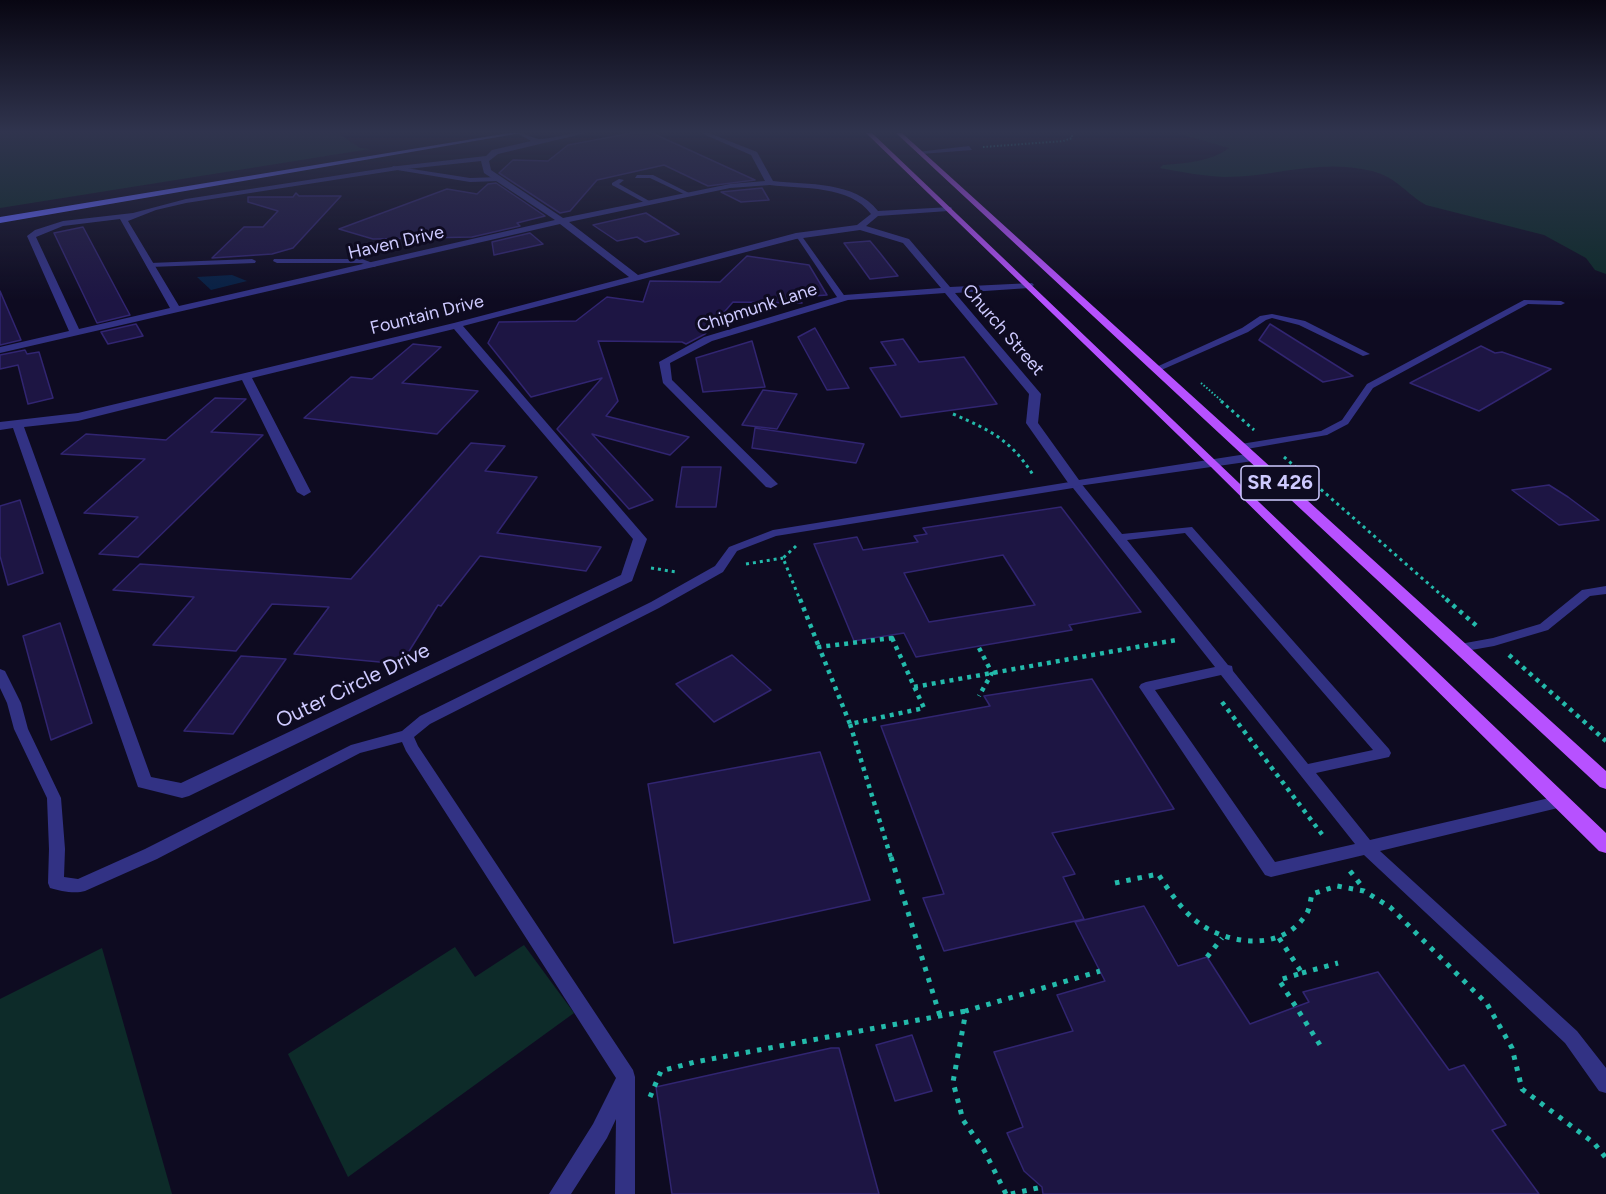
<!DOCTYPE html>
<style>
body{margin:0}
canvas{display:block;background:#0e0b21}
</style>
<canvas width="1606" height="1194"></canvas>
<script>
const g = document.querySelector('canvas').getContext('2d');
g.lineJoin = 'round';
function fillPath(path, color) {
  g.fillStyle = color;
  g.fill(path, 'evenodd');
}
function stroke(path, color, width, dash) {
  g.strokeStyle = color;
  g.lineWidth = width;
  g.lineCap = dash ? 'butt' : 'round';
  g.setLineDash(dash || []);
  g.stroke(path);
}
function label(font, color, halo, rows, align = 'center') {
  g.font = font + ' Figtree,sans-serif';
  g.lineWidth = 6;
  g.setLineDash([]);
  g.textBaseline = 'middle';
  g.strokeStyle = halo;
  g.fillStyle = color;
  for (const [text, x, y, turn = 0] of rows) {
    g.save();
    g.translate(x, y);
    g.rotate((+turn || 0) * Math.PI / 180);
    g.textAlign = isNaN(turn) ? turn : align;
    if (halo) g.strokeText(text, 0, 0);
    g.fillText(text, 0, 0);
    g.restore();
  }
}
fillPath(new Path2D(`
 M 0,133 L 338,133 L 360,148 L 370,149 L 0,208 Z
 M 1176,133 L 1606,133 L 1606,274 L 1595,270 L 1586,258 L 1544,235 L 1426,205 C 1405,193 1398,178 1372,171 C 1318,158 1276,177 1225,177 C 1203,176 1181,172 1160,168 L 1163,165 C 1186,163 1210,162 1229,148 Z
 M 524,945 L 574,1013 L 348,1177 L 288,1054 L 455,947 L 475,977 Z
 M 102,948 L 172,1194 L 0,1194 L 0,999 Z`), '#0d2b29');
fillPath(new Path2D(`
 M 232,275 L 247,281 L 211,290 L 197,277 Z`), '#072044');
const building = new Path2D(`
 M 632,133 L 652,133 L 755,180 L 708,186 L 664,165 L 597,180 L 570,211 L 560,213 L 499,173 L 513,160 L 548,161 L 568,145 Z
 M 496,183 L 545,216 L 517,223 L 520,226 L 472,237 L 373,239 L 339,229 L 447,189 L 477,194 L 488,184 Z
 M 762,188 L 769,200 L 741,202 L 721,192 Z
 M 296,193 L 299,196 L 341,196 L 293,248 L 272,254 L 212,258 L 244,227 L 263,227 L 278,211 L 248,202 L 248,197 L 293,197 Z
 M 646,213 L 679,234 L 645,242 L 637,237 L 617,241 L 593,225 Z
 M 83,227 L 124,304 L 130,315 L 97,323 L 54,233 Z
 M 530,233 L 543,244 L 494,255 L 492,242 Z
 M 870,241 L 880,253 L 898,276 L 870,279 L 844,243 Z
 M 747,256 L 809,265 L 827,295 L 799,297 L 802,303 L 733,302 L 705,334 L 686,344 L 682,342 L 598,341 L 618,401 L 606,416 L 689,437 L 670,455 L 592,434 L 653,500 L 629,509 L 557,429 L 602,378 L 531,397 L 488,343 L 499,322 L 576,321 L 607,297 L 643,302 L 650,281 L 720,282 Z
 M 0,291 L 21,340 L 0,345 Z
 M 136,324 L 143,336 L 108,344 L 101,332 Z
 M 1270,324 L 1353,376 L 1323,382 L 1259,340 Z
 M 815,328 L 849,388 L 827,390 L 798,337 Z
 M 903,339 L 919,362 L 964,357 L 997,404 L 901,417 L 870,368 L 896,365 L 881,342 Z
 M 752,341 L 765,387 L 703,392 L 696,358 Z
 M 413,344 L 441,347 L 402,383 L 478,391 L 437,434 L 304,418 L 351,377 L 372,379 Z
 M 1481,346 L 1495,353 L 1502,352 L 1551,369 L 1479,411 L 1410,383 Z
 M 25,350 L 27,354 L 39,352 L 53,398 L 28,404 L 18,365 L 0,369 L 0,355 Z
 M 763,390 L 797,394 L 777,429 L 742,425 Z
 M 215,398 L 246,399 L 211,432 L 263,435 L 138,557 L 99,554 L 138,517 L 84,513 L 145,459 L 61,454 L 86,434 L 166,440 Z
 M 755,428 L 864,444 L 856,463 L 752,448 Z
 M 471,443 L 505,446 L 485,471 L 537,477 L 497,533 L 601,547 L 586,571 L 480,556 L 441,606 L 438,605 L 401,664 L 294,654 L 329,607 L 272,604 L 236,651 L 153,645 L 194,597 L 113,590 L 140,564 L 351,579 Z
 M 682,467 L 721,467 L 716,507 L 676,507 Z
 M 1549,485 L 1568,497 L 1599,520 L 1559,525 L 1512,490 Z
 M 20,500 L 43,573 L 8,585 L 0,556 L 0,506 Z
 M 1061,507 L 1141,612 L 1069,625 L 1072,630 L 916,657 L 904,633 L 854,641 L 814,544 L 857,537 L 863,550 L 918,542 L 914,536 L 927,534 L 923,528 ZM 1003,555 L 1035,605 L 929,622 L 904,573 Z
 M 60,623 L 92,723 L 51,740 L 23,636 Z
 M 732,655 L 771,690 L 714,722 L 676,684 Z
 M 241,656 L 286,659 L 233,734 L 184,731 Z
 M 1092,679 L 1174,809 L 1052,833 L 1075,874 L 1063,877 L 1084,919 L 944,951 L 923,898 L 944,894 L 881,726 L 990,706 L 984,696 Z
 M 820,752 L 870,900 L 674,943 L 648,784 Z
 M 1144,906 L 1178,966 L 1207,957 L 1250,1024 L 1309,1002 L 1303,992 L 1378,972 L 1449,1070 L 1464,1065 L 1506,1125 L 1492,1130 L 1539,1194 L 1043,1194 L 1042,1187 L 1024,1171 L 1007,1133 L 1023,1127 L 994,1052 L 1073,1031 L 1057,995 L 1105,981 L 1075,922 Z
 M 912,1035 L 932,1091 L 895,1101 L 876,1045 Z
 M 831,1048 L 839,1048 L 879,1194 L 672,1194 L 656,1087 Z`);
fillPath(building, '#1d1543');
stroke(building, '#312571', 1.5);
stroke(new Path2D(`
 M 983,147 L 1063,141 L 1072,138 L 1072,133
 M 1201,383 L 1223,402`), '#23baab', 2, [1.5, 2]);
stroke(new Path2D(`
 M 1221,401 L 1254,430
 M 953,414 C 990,430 1011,440 1033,475
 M 1284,457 L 1447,600
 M 796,546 L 783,558 L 800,600
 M 746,564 L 783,558
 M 651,568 L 676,572`), '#23baab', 3, [3, 4]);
stroke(new Path2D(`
 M 800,599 L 819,647
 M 1446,599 L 1479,628
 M 892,638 L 924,708 L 850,724 L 819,647 Z
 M 979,648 L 992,673 L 979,696
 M 1509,655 L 1606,741
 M 914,687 L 1176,640
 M 1222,702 L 1324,837
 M 850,724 L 891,858`), '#23baab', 4.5, [4, 5]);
stroke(new Path2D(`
 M 891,857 L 940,1016
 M 1350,871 L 1364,889
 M 1115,883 L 1158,874 C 1170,892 1182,911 1200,924 C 1231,945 1281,951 1305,916 C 1310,910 1310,901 1312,894 L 1337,886 L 1364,891 L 1390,907 L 1487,1004 L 1512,1048 L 1522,1089 L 1594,1143 L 1606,1158
 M 1279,938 L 1302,973 L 1279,980 L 1320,1045
 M 1207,957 L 1222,938
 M 1302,973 L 1338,963
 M 650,1097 L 661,1071 L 695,1062 L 966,1011
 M 1006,1194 L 984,1150 L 963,1120 L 953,1082 L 966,1011 L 1100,971
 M 1011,1194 L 1042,1187`), '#23baab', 5, [4.5, 7]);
fillPath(new Path2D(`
 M 393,166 L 470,178 L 499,177 L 502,179 L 499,181 L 470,182 L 391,169 Z
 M 637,175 L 653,175 L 693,195 L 688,196 L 650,178 L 635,178 Z
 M 619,179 L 624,180 L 619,184 L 651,202 L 651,204 L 647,204 L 612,185 L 612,183 Z
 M 797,235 L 801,235 L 846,298 L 845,300 L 839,300 L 796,236 Z
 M 252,259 L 256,261 L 255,263 L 150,267 L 146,265 L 150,263 Z
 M 274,259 L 362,259 L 378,265 L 374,267 L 361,263 L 277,263 L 273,261 Z
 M 1524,300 L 1561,301 L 1565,303 L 1561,305 L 1528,304 L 1373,388 L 1348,424 L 1327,435 L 1241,450 L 1236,447 L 1241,444 L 1321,431 L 1342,420 L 1367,384 Z
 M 1272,314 L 1305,321 L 1370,354 L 1363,356 L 1299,325 L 1272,318 L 1266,320 L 1248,332 L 1159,371 L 1152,369 L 1242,328 L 1260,316 Z
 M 1076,481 L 1080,482 L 1122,534 L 1192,527 L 1389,749 L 1391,753 L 1389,757 L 1316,773 L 1370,840 L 1562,795 L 1567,797 L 1569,801 L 1567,805 L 1562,807 L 1380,851 L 1577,1031 L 1606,1068 L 1606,1093 L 1599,1091 L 1565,1043 L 1364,855 L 1271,877 L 1265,875 L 1139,687 L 1141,684 L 1146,682 L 1215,667 L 1073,488 L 776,536 L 737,551 L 723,572 L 659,608 L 430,724 L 414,737 L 418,746 L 633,1070 L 635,1077 L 635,1194 L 615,1194 L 616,1119 L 607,1138 L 571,1194 L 549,1194 L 593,1124 L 616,1078 L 406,751 L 402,742 L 360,753 L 157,859 L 85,891 C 75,894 60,891 50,888 L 48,883 L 49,849 L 47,798 L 14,729 L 7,703 L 0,688 L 0,669 L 5,671 L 21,703 L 28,729 L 61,798 L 65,849 L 64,877 L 78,879 L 145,849 L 351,745 L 402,731 L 420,716 L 651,602 L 715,566 L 729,547 L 773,530 ZM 1185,533 L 1373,750 L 1308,764 L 1233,671 L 1232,666 L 1228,665 L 1127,540 ZM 1221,675 L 1355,844 L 1275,862 L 1155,690 Z
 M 1606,586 L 1606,594 L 1590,596 L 1548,630 L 1494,646 L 1460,652 L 1454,648 L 1460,644 L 1493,638 L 1540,624 L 1582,590 Z`), '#323284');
fillPath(new Path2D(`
 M 517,133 C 525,132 531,138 539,139 C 555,139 571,131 586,133 L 498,154 L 489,161 L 491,170 L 563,218 L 730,184 L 765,181 L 751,155 L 701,133 L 709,133 L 757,152 L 773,181 C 808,185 855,181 878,211 L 951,207 L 952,209 L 948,211 L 878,216 L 866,226 L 909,239 L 950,287 L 1032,283 L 1034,285 L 1029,288 L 955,293 L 1041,394 L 1038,423 L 1079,480 L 1253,453 L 1259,457 L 1253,461 L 1071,487 L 1026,423 L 1029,394 L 945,293 L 848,300 L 712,341 L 670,363 L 672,380 L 778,484 L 771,488 L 766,487 L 663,383 L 659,362 L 704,337 L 844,295 L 941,288 L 903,243 L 860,230 L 796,239 L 463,326 L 647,539 L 632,581 L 189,796 L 182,798 L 138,787 L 13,428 L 0,430 L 0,422 L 78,413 L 454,323 L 629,277 L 560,224 L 0,353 L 0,347 L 69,331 L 27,236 L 35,230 L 63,221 L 133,213 L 186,199 L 398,166 L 486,156 L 492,150 L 531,141 ZM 481,161 L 484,173 L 555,220 L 179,306 L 128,221 L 156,210 L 186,203 L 398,170 ZM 770,185 C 803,189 850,185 871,214 L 857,225 L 796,233 L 638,275 L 569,222 L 730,188 ZM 120,219 L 170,308 L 79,329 L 36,237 L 63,226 ZM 454,329 L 633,539 L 621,575 L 181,783 L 151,777 L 24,427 L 78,421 L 242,380 L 297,492 L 304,496 L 311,492 L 252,378 Z
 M 969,146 L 972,150 L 921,154 L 917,152 Z`), '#323284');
fillPath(new Path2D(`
 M 509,133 L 521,133 L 0,223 L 0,217 Z`), '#6164ff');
fillPath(new Path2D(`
 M 866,133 L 872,133 L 1606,833 L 1606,853 L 1599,851 L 1210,466 Z
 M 896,133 L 902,133 L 1606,771 L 1606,789 L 1600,787 Z`), '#b751ff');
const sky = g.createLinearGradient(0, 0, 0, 300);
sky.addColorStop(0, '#080612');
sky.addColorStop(0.44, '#30344e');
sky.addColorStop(1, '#30344e00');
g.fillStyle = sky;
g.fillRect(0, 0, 1606, 300);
label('18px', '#cecaff', '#0e0b21', [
 ["Haven Drive",396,243,-13],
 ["Chipmunk Lane",757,308,-18],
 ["Fountain Drive",427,315,-14],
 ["Church Street",1003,330,49]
]);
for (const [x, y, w] of [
 [1280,483,78]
]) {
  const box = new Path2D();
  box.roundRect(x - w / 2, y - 17, w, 34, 4.5);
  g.fillStyle = '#0e0b21';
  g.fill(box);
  stroke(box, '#cecaff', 1.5);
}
label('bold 20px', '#cecaff', null, [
 ["SR 426",1280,483]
]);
label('21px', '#cecaff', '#0e0b21', [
 ["Outer Circle Drive",353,686,-26]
]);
</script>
